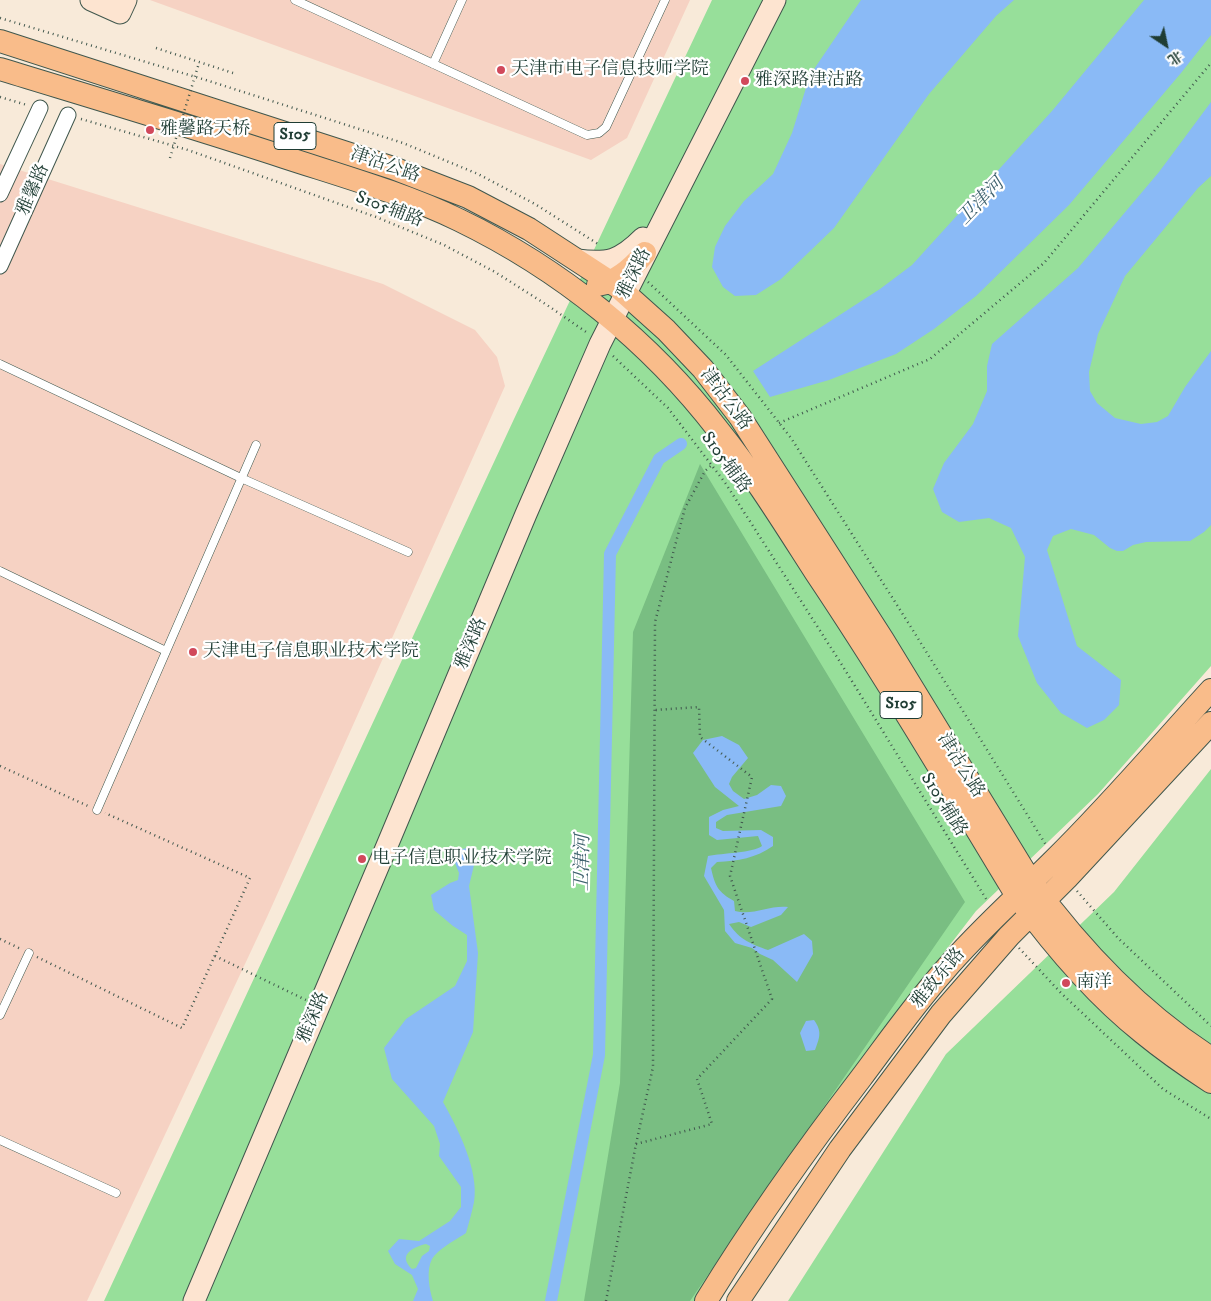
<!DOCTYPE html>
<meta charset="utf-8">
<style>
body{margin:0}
#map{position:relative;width:1211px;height:1301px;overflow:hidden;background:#f8ead9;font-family:"IM FELL DW Pica","Noto Serif SC",serif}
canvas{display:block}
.north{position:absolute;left:1141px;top:20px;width:50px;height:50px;-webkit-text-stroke:4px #fff;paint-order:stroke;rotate:146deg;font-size:14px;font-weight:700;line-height:20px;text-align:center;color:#1f3d34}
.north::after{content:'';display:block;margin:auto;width:18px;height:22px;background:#1f3d34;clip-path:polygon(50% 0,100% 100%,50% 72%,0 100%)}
</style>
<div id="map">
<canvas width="1211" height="1301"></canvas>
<div class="north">北</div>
</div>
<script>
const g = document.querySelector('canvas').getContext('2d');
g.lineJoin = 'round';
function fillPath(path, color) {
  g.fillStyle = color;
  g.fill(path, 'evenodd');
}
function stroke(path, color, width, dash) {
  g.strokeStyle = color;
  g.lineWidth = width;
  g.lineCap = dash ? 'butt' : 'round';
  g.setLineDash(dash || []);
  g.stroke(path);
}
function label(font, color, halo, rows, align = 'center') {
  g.font = font + ' "IM FELL DW Pica","Noto Serif SC",serif';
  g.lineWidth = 4.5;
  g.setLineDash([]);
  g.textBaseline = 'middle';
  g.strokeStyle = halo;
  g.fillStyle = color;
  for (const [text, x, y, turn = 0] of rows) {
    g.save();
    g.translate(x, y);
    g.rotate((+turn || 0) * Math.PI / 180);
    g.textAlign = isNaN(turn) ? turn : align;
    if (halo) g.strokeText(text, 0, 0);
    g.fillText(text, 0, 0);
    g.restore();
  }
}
fillPath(new Path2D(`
 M 150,0 L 690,0 L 627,138 L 591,160 Z
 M 0,164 L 383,284 L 475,330 L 497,357 L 505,386 L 267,917 L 87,1301 L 0,1301 Z`), '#f6d2c3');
fillPath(new Path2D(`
 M 712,0 L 1211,0 L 1211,666 L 1098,794 L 976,911 L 823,1110 L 700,1301 L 104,1301 L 514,419 Z
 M 1211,769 L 1211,1301 L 788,1301 L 946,1054 L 1114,892 Z`), '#97df9a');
fillPath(new Path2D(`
 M 700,464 L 965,902 L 690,1301 L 584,1301 L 620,1083 L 633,632 Z`), '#79be82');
fillPath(new Path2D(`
 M 861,0 L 1014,0 L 996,16 L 929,94 L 834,228 L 781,279 L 756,295 L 735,296 L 723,287 L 712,267 L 715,247 L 725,226 L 744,201 L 773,174 L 792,133 L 810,75 Z
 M 1144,0 L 1211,0 L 1211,35 L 1181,73 L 1069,205 L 976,296 L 934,329 L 896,354 L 829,380 L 770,397 L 753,371 L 880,289 L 912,265 L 1052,111 Z
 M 1211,102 L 1211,176 L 1198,188 L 1125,276 L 1098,334 L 1089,372 L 1090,391 L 1097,403 L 1115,418 L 1141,424 L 1157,422 L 1168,416 L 1185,387 L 1211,351 L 1211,525 L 1204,532 L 1190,541 L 1146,542 L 1133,545 L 1123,551 L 1117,551 L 1110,548 L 1094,535 L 1071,529 L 1053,536 L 1047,550 L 1077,646 L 1121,680 L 1119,705 L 1104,720 L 1087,728 L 1061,713 L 1037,683 L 1018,636 L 1025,557 L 1011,528 L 989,518 L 959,522 L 942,512 L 933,489 L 944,463 L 973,424 L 987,391 L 987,366 L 992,344 L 1078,268 L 1159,172 Z
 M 722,736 L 739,745 L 748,758 L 732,777 L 729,784 L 733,791 L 744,799 L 757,795 L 771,785 L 781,786 L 786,796 L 781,806 L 727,815 L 716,822 L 716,828 L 723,831 L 761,830 L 773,837 L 773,846 C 756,858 738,861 717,862 L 711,868 C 715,886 718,892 734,901 L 735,911 C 753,916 769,905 788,907 L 781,915 L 751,927 L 739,922 L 729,924 C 740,940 751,944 768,950 L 804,934 L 812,941 L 813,954 L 797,982 L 773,960 L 760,954 L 752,948 L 735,943 L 725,931 L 724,910 L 704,876 L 708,856 C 723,853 753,853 762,846 L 758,836 L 717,840 L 709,835 L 709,817 L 723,810 L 739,806 L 715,787 L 693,753 L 703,740 Z
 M 470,847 L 476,857 L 469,886 L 478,953 L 473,1032 L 443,1102 C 458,1129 479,1170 474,1202 C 472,1212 469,1222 466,1233 C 457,1239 438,1249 432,1259 C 426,1270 429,1289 433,1301 L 413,1301 L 418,1289 L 412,1275 L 395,1264 L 388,1251 L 399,1239 L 419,1241 L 450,1221 L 461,1207 L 461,1187 L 439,1156 L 440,1144 L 434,1126 L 392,1079 L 384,1048 L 406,1019 L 455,986 L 467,961 L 467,935 L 453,926 L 434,910 L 431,895 L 450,883 L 458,880 L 459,873 L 455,863 L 459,850 ZM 426,1244 L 430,1246 L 429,1251 L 422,1256 L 416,1268 L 412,1269 C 397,1255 413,1247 426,1244 Z
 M 814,1020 C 822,1031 820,1037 815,1050 L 806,1051 L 800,1033 L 806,1021 Z`), '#8abaf6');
stroke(new Path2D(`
 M 551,1301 L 599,1055 L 610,554 L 659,459 L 681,444`), '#8abaf6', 12);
const lane = new Path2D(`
 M 295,0 L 587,135 L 599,133 L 606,127 L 665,0
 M 433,64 L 462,0
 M 0,364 L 241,478 L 408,552
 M 0,571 L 166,651
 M 97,810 L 256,445
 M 0,1015 L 29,953
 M 0,1140 L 116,1193`);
const street = new Path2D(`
 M 0,194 L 40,108
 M 0,266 L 68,115`);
const secondary = new Path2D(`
 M 91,0 L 120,13 L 126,0
 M 577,260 C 608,264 620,261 643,238
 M 194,1301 L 381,860 L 526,514 L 600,344 L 775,0`);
const primary = new Path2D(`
 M 0,41 L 393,168 L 468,197 L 529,229 L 618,287 L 666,330 L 703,369 L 740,417 L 883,640 L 1031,882 C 1080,949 1141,1013 1211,1058
 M 0,69 C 95,98 189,126 284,157 C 342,176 403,193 459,220 C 560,269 650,341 719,431 C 755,476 785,525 816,573 C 887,679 951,787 1017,896 C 1053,945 1095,995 1143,1033 C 1165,1051 1188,1067 1211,1082
 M 598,285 C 617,282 633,267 645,253
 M 706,1301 C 754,1223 805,1151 861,1078 C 888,1042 914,1005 944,971 C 978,931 1017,897 1054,860 C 1109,806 1159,747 1211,690
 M 738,1301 L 840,1149 L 941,1014 L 1009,936 L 1067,878 L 1211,723`);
stroke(lane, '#40574d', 9);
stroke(street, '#40574d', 17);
stroke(secondary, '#40574d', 23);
stroke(primary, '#40574d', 24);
stroke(new Path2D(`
 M 0,18 L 209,81 L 403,143 L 478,174 L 535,204 L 598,244
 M 156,48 L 233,73
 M 0,97 L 27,105
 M 81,119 L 188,150 L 376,217 L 444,245 L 495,272 L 547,305 L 589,334
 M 648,282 L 726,355 L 791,438 L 909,624 L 1046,845
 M 613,356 L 668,408 L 726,484 L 842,665 L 988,902
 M 779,423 L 930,359 L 1044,263 L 1211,63
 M 0,766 L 88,806
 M 1077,891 L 1118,938 L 1211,1026
 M 0,939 L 21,949
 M 1019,948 L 1061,993 L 1163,1089 L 1211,1119
 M 215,956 L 306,1000
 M 37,957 L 182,1028 L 250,878 L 105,813
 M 636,1144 L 712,1124 L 697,1079 L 772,999 L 730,876 L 752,777 L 700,737 L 699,707 L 655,710
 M 606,1301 L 636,1144 L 653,1067 L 655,622 L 685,508 L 705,471 L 712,465`), '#40574d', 2.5, [1, 4]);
stroke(lane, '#fff', 8);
stroke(street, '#fff', 15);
stroke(secondary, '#fde4d0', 21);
stroke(primary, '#f9bc8a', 22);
stroke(new Path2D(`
 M 170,158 L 199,63`), '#40574d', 2.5, [1, 4]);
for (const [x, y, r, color] of [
 [501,70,5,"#d1495b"],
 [745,81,5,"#d1495b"],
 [150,130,5,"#d1495b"],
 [193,652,5,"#d1495b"],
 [362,859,5,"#d1495b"],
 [1066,983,5,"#d1495b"]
]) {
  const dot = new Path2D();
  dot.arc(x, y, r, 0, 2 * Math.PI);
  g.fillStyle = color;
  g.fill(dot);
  stroke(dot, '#fff', 2);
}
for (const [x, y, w] of [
 [295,136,42],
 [901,705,42]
]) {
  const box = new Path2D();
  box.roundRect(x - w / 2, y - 13.5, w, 27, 4);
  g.fillStyle = '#fff';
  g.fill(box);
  stroke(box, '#1f3d34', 1);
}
label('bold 16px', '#1f3d34', null, [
 ["S105",295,136],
 ["S105",901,705]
]);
label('18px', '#1f3d34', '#fff', [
 ["天津市电子信息技师学院",511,70],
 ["雅深路津沽路",755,81],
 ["雅馨路天桥",160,130],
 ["天津电子信息职业技术学院",203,652],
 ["电子信息职业技术学院",372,859],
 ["南洋",1076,983]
], 'left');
label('18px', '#1f3d34', '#fff', [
 ["津沽公路",385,166,19],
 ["雅馨路",34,190,-66],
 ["S105辅路",389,210,21],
 ["雅深路",635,274,-64],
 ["津沽公路",725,400,53],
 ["S105辅路",725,463,54],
 ["雅深路",472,644,-67],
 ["津沽公路",960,766,58],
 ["S105辅路",943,805,58],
 ["雅致东路",939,979,-50],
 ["雅深路",314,1018,-67]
]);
label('italic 19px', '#3f626e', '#fff', [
 ["卫津河",982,202,-46],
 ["卫津河",584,863,-89]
]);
</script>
